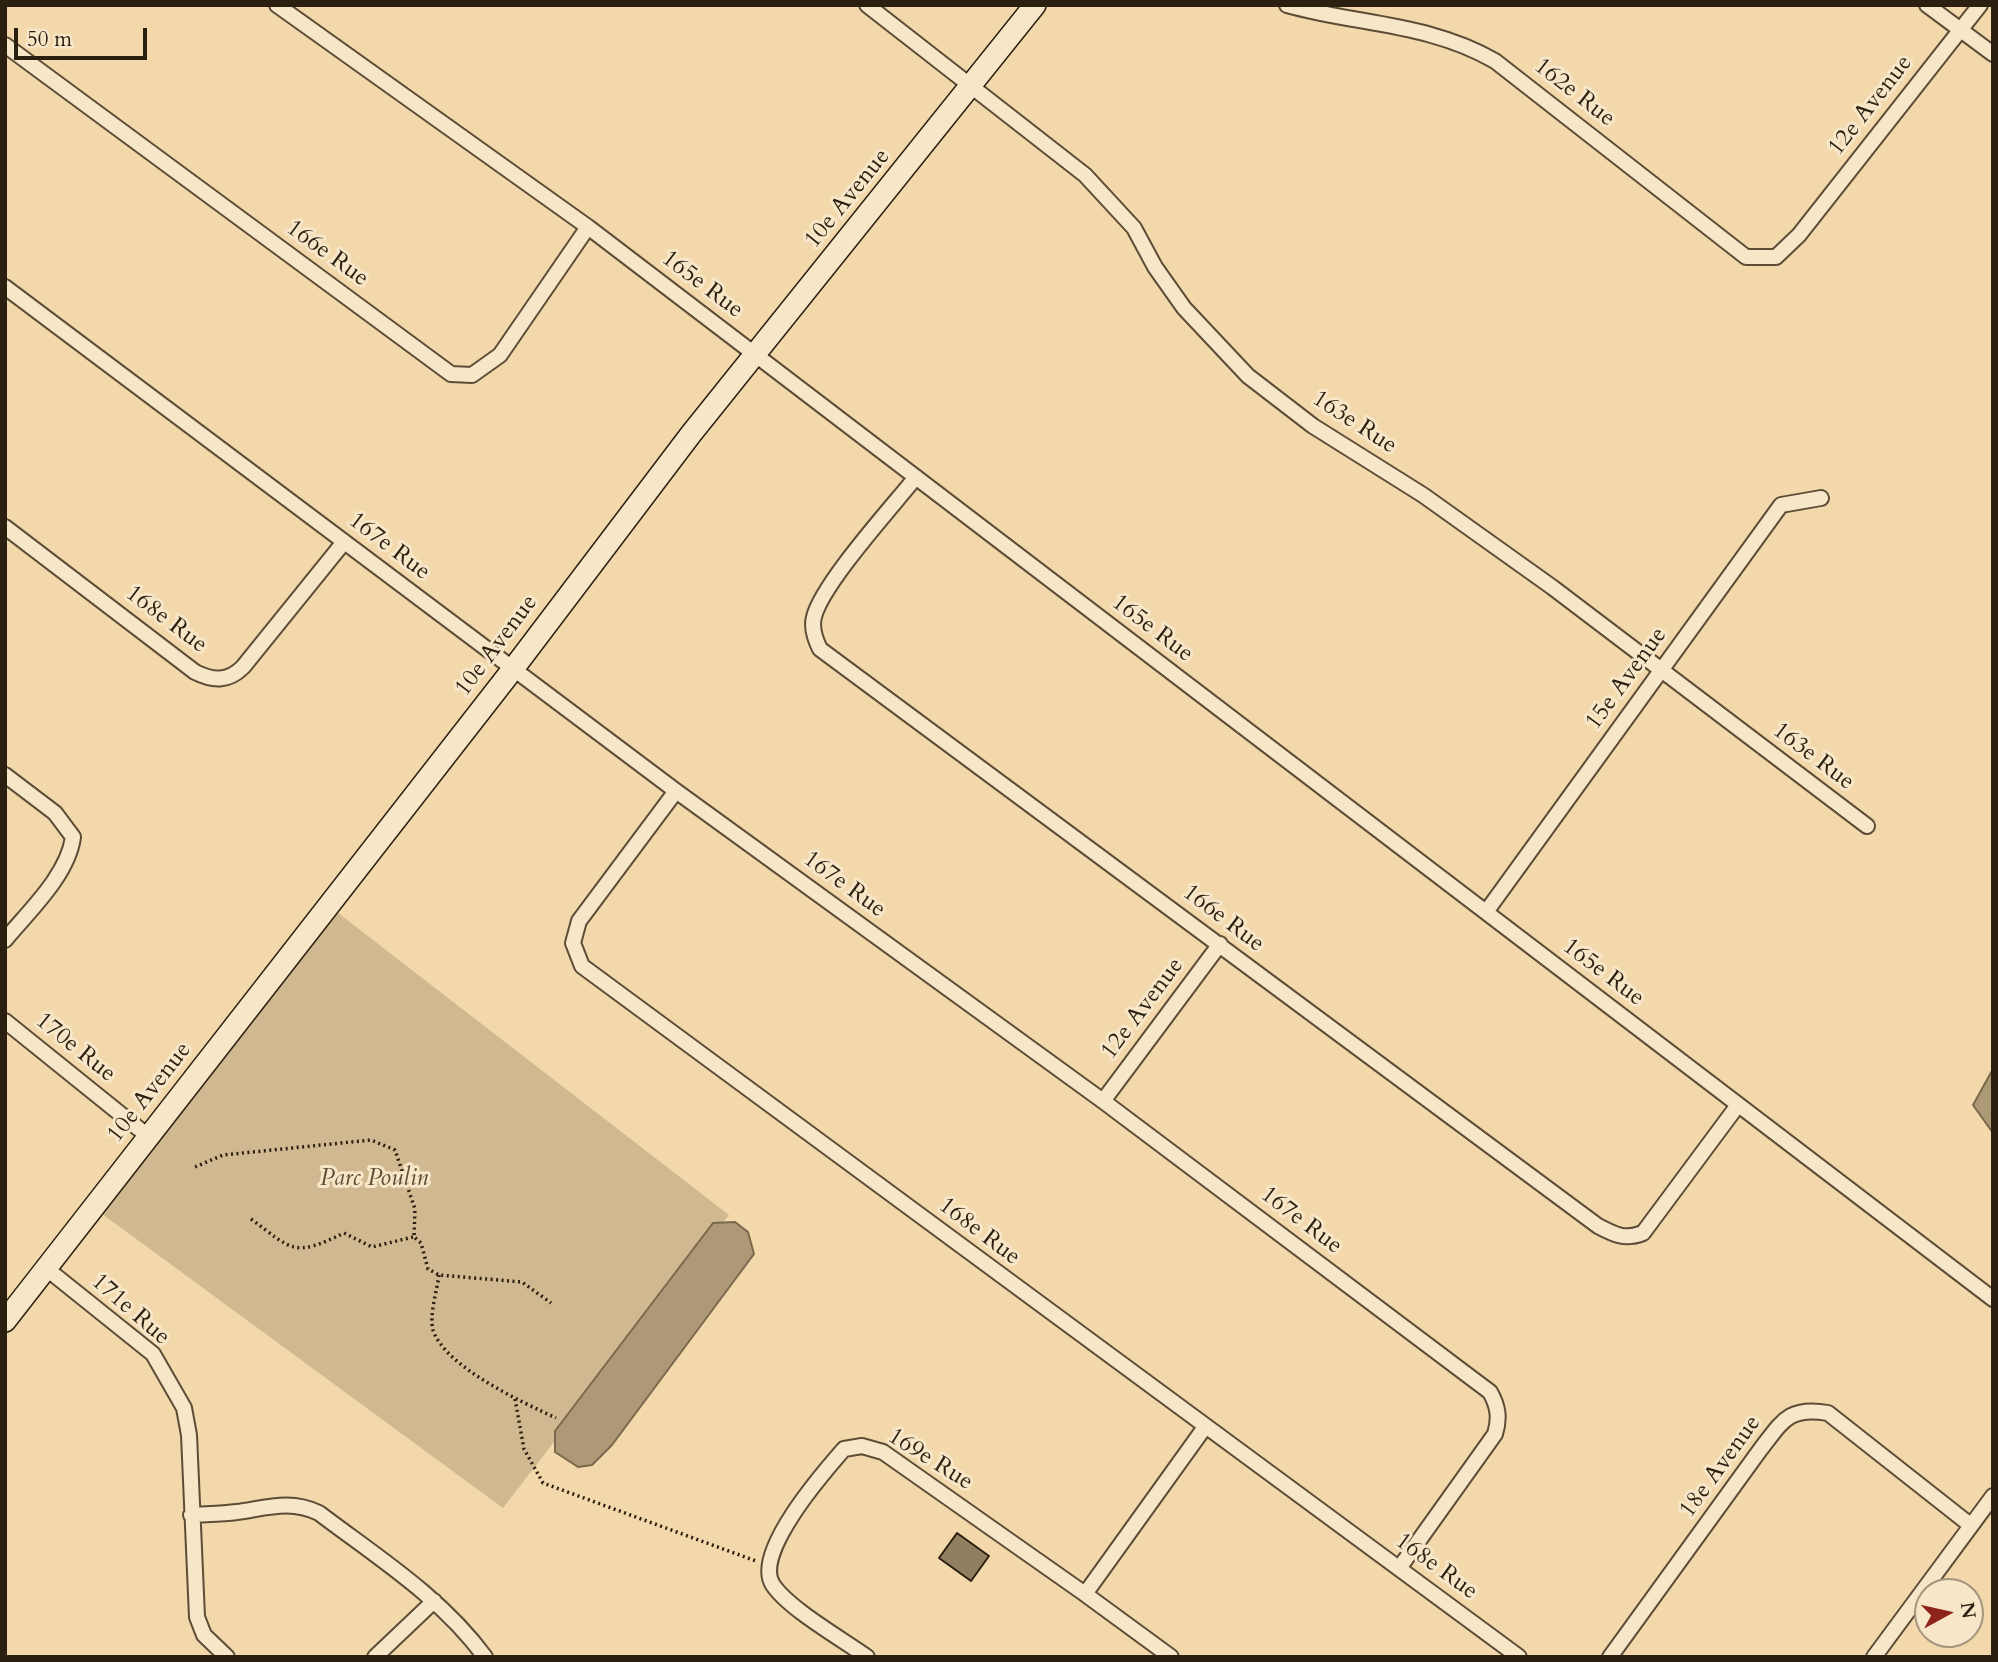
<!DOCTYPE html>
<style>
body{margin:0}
#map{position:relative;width:1998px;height:1662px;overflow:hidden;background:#f2d8ab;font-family:Cardo,serif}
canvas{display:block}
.frame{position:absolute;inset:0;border:7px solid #2b1f10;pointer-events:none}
.north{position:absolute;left:1914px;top:1578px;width:70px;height:70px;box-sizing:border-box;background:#f7e6c8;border:2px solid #a5967e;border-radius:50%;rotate:82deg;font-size:19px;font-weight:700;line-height:28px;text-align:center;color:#2b1f10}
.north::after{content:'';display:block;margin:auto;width:24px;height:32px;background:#8f2418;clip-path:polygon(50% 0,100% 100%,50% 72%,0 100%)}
.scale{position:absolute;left:14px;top:28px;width:133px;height:32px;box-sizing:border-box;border:4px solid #2b1f10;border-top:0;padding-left:9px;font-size:21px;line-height:24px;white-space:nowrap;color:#2b1f10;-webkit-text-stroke:5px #f7e6c8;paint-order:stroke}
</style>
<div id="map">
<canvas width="1998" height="1662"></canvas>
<div class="frame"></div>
<div class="north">N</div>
<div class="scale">50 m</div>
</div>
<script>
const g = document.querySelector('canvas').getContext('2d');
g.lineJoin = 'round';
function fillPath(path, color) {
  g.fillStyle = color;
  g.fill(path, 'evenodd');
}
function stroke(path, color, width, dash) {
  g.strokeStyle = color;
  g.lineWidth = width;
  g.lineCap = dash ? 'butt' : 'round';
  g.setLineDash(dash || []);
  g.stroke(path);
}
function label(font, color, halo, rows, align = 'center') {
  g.font = font + ' Cardo,serif';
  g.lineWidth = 6;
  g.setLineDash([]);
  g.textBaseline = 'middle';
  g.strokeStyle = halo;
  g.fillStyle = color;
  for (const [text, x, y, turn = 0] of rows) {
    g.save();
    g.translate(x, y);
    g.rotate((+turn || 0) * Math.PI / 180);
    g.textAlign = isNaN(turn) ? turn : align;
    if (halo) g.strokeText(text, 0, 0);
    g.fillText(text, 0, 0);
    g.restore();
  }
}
fillPath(new Path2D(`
 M 329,906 L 729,1215 L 503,1508 L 94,1208 Z`), '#d0b991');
const water = new Path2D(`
 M 1993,1069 L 1993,1133 L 1973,1105 Z
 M 735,1222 L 748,1232 L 754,1254 L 612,1445 L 592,1465 L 578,1467 L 555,1452 L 555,1431 L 713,1223 Z`);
fillPath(water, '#ae9976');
stroke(water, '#7a684d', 2);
const building = new Path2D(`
 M 957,1533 L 989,1556 L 971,1581 L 939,1558 Z`);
fillPath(building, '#927f61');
stroke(building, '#2b1f10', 2);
const street = new Path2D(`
 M 277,5 L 588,227 L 1993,1299
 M 867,5 L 1085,175 L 1134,228 L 1155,267 L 1184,308 L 1248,376 L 1313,426 L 1423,495 L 1552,587 L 1867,826
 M 1287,5 C 1359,25 1429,23 1495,61 L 1746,257 L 1776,257 L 1799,235 L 1980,5
 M 1927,5 L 1993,54
 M 5,45 L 451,374 L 472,375 L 500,355 L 588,227
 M 5,287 L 676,791 L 1103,1101 L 1490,1392 C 1498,1406 1500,1418 1495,1434 L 1400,1567
 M 916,477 C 892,507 822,584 814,617 C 811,628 815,639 820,649 L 1598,1226 C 1615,1235 1625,1240 1643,1233 L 1738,1105
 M 5,527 L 195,672 C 213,681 228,682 243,667 L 344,542
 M 5,775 L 55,813 L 73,837 C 68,875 29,911 5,940
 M 676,791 L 579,921 L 573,943 L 582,966 L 1519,1657
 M 1486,912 L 1781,505 L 1821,498
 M 5,1021 L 149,1137
 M 1103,1101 L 1220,944
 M 47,1269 L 153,1354 L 184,1408 L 189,1435 L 197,1617 L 204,1635 L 227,1657
 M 191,1515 C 206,1514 222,1514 237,1512 C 266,1508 291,1499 319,1513 C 377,1557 441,1597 485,1657
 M 1085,1594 L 1171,1657
 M 375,1657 L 434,1601
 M 867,1657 C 842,1639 789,1609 773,1585 C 752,1554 823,1473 844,1449 L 862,1446 L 883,1452 L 1085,1594 L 1205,1427
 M 1610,1657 L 1760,1450 C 1782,1422 1788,1406 1828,1413 L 1969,1524
 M 1874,1657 L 1993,1496`);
const secondary = new Path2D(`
 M 5,1321 L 513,669 L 691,434 L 1035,5`);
stroke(street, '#5d4d37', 18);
stroke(secondary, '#2b1f10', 24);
stroke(new Path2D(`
 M 195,1167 L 223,1155 L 371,1140 L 395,1150 L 415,1209 L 414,1237 L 421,1243 L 428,1269 L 439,1275 L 522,1282 L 551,1303
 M 251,1219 C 293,1250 293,1258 344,1233 L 372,1247 L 413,1237
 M 439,1275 C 437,1290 429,1316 433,1330 C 445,1367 522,1402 556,1418
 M 515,1399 L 524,1449 L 543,1483 L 756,1561`), '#2b1f10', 3.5, [2, 3.5]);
stroke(street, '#f7e6c8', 14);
stroke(secondary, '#f7e6c8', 21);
label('24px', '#2b1f10', '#f7e6c8', [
 ["162e Rue",1574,93,38],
 ["12e Avenue",1871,106,-52],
 ["10e Avenue",848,199,-51],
 ["166e Rue",327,254,36],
 ["165e Rue",702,285,37],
 ["163e Rue",1354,423,33],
 ["167e Rue",389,547,37],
 ["168e Rue",166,620,37],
 ["165e Rue",1152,629,37],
 ["10e Avenue",497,646,-53],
 ["15e Avenue",1627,679,-54],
 ["163e Rue",1813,757,37],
 ["167e Rue",844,885,36],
 ["166e Rue",1223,919,37],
 ["165e Rue",1603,973,37],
 ["12e Avenue",1143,1009,-53],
 ["170e Rue",75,1048,39],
 ["10e Avenue",150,1093,-52],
 ["167e Rue",1301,1221,37],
 ["168e Rue",979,1232,37],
 ["171e Rue",130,1310,41],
 ["169e Rue",930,1460,32],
 ["18e Avenue",1721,1467,-54],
 ["168e Rue",1436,1567,36]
]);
label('italic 24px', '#5d4d37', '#f7e6c8', [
 ["Parc Poulin",374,1179]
]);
</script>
